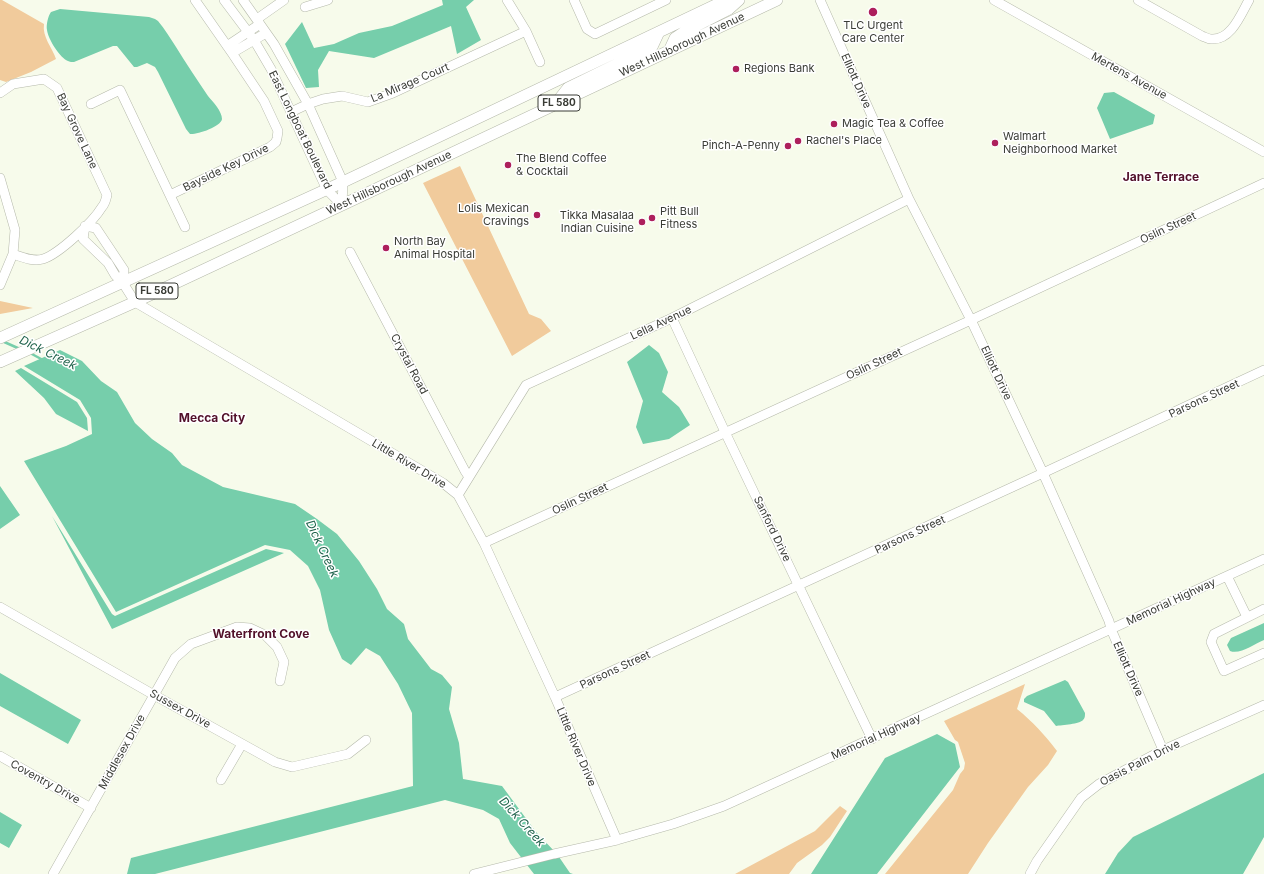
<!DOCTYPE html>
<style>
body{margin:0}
canvas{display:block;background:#f7fbeb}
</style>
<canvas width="1264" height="874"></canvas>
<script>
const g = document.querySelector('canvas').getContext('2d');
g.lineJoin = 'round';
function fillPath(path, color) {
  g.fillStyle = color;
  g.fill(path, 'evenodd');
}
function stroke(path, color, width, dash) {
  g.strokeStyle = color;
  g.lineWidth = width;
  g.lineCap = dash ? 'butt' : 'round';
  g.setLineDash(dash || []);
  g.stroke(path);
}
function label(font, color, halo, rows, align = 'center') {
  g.font = font + ' Inter,sans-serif';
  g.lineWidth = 3;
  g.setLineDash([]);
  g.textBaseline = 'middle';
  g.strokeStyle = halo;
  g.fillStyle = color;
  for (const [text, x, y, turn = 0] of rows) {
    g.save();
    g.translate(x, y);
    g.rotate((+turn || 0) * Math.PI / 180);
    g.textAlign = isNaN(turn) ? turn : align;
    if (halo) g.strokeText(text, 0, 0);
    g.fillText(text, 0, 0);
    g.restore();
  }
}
fillPath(new Path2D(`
 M 0,0 L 2,0 L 44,24 C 42,37 52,47 56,59 L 31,72 L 6,82 L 0,80 Z
 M 460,166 L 529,314 L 541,319 L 551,331 L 512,356 L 423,183 Z
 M 0,301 L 33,308 L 0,314 Z
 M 1025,684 L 1017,709 C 1033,722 1044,734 1057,751 L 1048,765 L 1028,787 L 988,843 L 968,874 L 885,874 L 953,790 L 960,774 L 964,769 L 965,763 L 958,742 L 955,740 L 944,721 Z
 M 840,806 L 847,811 L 830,837 L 822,845 L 797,863 L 789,874 L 735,874 L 815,831 Z`), '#f1cb9c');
fillPath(new Path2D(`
 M 442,0 L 474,0 L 466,7 L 481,40 L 457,54 L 451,26 L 374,58 L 329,51 L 318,70 L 319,87 L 306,88 L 285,44 L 302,22 L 314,48 L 334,44 L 359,33 L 392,26 L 443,5 Z
 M 60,9 L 149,17 L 155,19 L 158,21 C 165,29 170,38 176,47 C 186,63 197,80 208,96 C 213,102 222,111 222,119 C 221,127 196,135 190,134 L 186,129 L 158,72 L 155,67 L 147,63 L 137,67 L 134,67 L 117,46 L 113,46 L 74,62 C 73,62 69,62 68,61 C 60,58 48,39 47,30 C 46,25 48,16 51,12 Z
 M 1114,92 L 1155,115 L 1153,124 L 1110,139 L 1097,108 L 1104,93 Z
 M 649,345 L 659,353 L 668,372 L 662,392 L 679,407 L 690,425 L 669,439 L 643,444 L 636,427 L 643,401 L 627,362 Z
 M 60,350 L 82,361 L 101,381 L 117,392 L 135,423 L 152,439 L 172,453 L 182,465 L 223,487 L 295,504 L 317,519 L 337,534 L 359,561 L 377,589 L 387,609 L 404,624 L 408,639 L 431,669 L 442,675 L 452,687 L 449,709 L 459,743 L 463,779 L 502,786 L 536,832 L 557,854 L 570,873 L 573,874 L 534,874 L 510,843 L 499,819 L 483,810 L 445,800 L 155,874 L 127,874 L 131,858 L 413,786 L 412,713 L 398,684 L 380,656 L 366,648 L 351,665 L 342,659 L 329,630 L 320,590 L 308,566 L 290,550 L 265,545 L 116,612 L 24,461 L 66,446 L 92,434 L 91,418 L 80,400 L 24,366 Z
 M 21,368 L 77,402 L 87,418 L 88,431 L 56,414 L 44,398 L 15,371 Z
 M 0,486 L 20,515 L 0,529 Z
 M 52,516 L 112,614 L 115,616 L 266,549 L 284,553 L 112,629 Z
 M 1264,623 L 1264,640 C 1254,644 1240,655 1230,651 L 1227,645 L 1231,638 Z
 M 0,673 L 81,720 L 68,744 L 0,706 Z
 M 1065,680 L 1068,682 L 1085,713 C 1085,716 1085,718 1083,720 C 1080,724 1062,725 1056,726 L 1044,711 L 1024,702 L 1024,699 L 1027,696 Z
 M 937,734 L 955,744 L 960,767 L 877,874 L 811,874 L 885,758 Z
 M 1264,773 L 1264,837 L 1243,874 L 1105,874 L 1118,853 L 1133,837 Z
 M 0,812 L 22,825 L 9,848 L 0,843 Z`), '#76ceab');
stroke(new Path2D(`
 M 2,341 L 20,349
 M 30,353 L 43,360`), '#76ceab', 2.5);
const minor = new Path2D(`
 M 224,0 L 254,40 L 271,69 L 327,190 L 342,205
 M 243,0 L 274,44 L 308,104 L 343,182 L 342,205
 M 507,0 L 526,31 L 540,62
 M 574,0 L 587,29 L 595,34 L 666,0
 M 820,0 L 909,199 L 971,320 L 1043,473 L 1109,621 L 1111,629 L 1163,750
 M 994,0 L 1264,152
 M 1138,0 L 1202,36 C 1205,37 1208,39 1211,39 C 1231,41 1241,14 1249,0
 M 305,7 L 328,0
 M 257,19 L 284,0
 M 227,46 L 260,24
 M 232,53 L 266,33
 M 0,93 L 13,84 L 44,79 L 57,88 L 107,195 C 106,199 105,204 102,207 C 93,222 59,254 43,259 C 33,262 22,257 13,254
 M 91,104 L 120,90 L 185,227
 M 291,112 L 308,104 L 323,99 L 342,96 L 368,102 L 393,93 L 526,31
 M 0,178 L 15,230 L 13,254 L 0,285
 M 170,195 L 270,147 L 276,142 L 277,138 L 278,131 L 264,101 L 232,53 L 195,0
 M 85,226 L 83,239 L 108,263 L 115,275 L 123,283 L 135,302 L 443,483 L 458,495 L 484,543 L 555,697 L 617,840
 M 85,226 L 96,228 L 124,270 L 123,283
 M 350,252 L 465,471 L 469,477
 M 672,318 L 725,432 L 872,739
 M 458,495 L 526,385 L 672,318 L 909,199
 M 484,543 L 971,320 L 1264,183
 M 1227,576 L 1247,617
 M 0,607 L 154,695 L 275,762 L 292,767 L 348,754 L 366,740
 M 1264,609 L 1214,634 L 1211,642 L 1224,671 L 1264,653
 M 555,697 L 1043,473 L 1264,370
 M 0,756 L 91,808
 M 221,780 L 242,744
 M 53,874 L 175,658 L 191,644 L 237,627 L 250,628 L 265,635 L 277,647 L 284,662 L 280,681
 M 474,874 L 554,854 L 617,840 L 673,824 L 724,806 L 1264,559
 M 1030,874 L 1037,861 L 1081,798 L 1099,784 L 1163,750 L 1264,705`);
const major = new Path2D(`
 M 669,51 L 675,38 L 684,32 L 729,9 L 739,0
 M 557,102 L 568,88 L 652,47 L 659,32
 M 0,338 L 343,182 L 726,0
 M 0,362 L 135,302 L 342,205 L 777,0`);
stroke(minor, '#b5b9aa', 10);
stroke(major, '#b5b9aa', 12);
stroke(minor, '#fff', 9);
stroke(major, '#fff', 11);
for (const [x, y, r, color] of [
 [873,12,5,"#ad1f5c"],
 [736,69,4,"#ad1f5c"],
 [834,124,4,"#ad1f5c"],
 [798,141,4,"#ad1f5c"],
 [995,143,4,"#ad1f5c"],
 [788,146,4,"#ad1f5c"],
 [508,165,4,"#ad1f5c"],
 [537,215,4,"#ad1f5c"],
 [652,218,4,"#ad1f5c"],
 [642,222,4,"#ad1f5c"],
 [386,248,4,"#ad1f5c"]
]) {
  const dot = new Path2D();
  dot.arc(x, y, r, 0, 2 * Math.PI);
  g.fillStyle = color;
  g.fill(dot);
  stroke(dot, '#fff', 1.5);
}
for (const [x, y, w] of [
 [559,103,42],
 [157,291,42]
]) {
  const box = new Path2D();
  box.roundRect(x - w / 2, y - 8, w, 16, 3);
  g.fillStyle = '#fff';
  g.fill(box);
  stroke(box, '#3a3c36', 1);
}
label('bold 10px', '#3a3c36', null, [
 ["FL 580",559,103],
 ["FL 580",157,291]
]);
label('11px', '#3a3c36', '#fff', [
 ["TLC Urgent",873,26,"center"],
 ["Care Center",873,39,"center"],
 ["Regions Bank",744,69],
 ["Magic Tea & Coffee",842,124],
 ["Walmart",1003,137],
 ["Neighborhood Market",1003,150],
 ["Rachel's Place",806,141],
 ["Pinch-A-Penny",780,146,"right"],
 ["The Blend Coffee",516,159],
 ["& Cocktail",516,172],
 ["Lolis Mexican",529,209,"right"],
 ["Cravings",529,222,"right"],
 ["Pitt Bull",660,212],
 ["Fitness",660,225],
 ["Tikka Masalaa",634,216,"right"],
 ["Indian Cuisine",634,229,"right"],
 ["North Bay",394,242],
 ["Animal Hospital",394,255]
], 'left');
label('11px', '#3a3c36', '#fff', [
 ["West Hillsborough Avenue",682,45,-25],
 ["Mertens Avenue",1129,76,29],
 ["Elliott Drive",856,81,66],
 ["La Mirage Court",410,83,-23],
 ["East Longboat Boulevard",300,130,64],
 ["Bay Grove Lane",77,131,65],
 ["Bayside Key Drive",226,168,-26],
 ["West Hillsborough Avenue",389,183,-25],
 ["Oslin Street",1168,228,-25],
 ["Lella Avenue",661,323,-25],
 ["Crystal Road",409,364,62],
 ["Oslin Street",874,364,-25],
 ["Elliott Drive",996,373,65],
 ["Parsons Street",1204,399,-25],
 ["Little River Drive",409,464,31],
 ["Oslin Street",580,499,-25],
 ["Sanford Drive",772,529,64],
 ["Parsons Street",910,535,-25],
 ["Memorial Highway",1171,602,-25],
 ["Elliott Drive",1128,669,66],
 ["Parsons Street",615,670,-25],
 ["Sussex Drive",180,709,29],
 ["Memorial Highway",876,737,-24],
 ["Little River Drive",576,747,67],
 ["Middlesex Drive",122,752,-61],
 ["Oasis Palm Drive",1140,763,-27],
 ["Coventry Drive",45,782,29]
]);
label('bold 12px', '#52102a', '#fff', [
 ["Jane Terrace",1161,177],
 ["Mecca City",212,418],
 ["Waterfront Cove",261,634]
]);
label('italic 12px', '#20634c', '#fff', [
 ["Dick Creek",48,353,26],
 ["Dick Creek",322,549,65],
 ["Dick Creek",522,822,48]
]);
</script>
